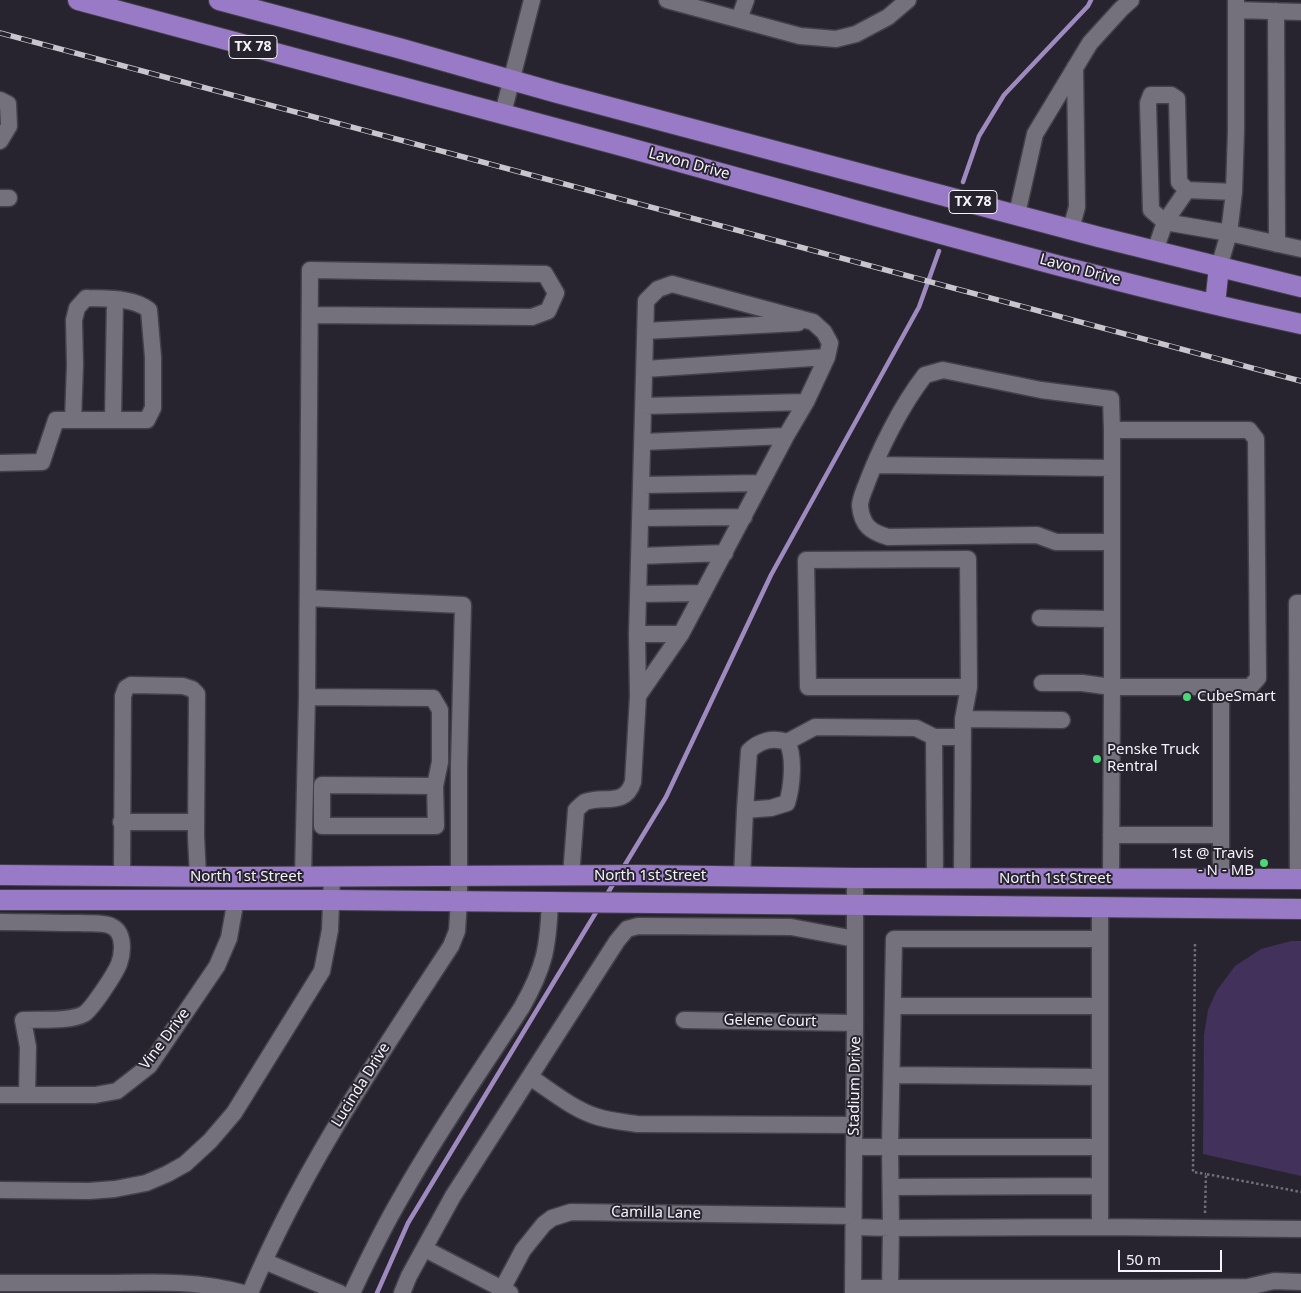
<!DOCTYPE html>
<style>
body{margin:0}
#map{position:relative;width:1301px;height:1293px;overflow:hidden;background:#28242f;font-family:"Noto Sans",sans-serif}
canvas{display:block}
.scale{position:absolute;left:1118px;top:1250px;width:104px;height:22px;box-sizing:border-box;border:2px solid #f5f3fa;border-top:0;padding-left:6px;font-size:15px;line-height:18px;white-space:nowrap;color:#f5f3fa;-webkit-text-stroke:4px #28242f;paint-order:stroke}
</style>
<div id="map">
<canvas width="1301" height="1293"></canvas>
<div class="scale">50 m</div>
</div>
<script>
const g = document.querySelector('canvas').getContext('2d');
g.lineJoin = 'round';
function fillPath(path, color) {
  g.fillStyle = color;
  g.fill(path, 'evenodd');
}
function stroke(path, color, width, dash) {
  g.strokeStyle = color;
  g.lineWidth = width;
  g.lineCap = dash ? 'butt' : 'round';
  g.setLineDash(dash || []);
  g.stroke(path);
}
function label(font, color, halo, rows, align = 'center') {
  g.font = font + ' "Noto Sans",sans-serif';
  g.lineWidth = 4;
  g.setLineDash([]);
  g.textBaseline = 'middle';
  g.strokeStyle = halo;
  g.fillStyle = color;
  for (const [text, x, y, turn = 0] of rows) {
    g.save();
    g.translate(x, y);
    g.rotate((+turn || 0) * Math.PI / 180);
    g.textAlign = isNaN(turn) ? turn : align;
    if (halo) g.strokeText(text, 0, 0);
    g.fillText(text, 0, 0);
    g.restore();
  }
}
fillPath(new Path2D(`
 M 1291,941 L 1301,941 L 1301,1176 L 1203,1154 L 1204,1035 L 1208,1010 L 1217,990 L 1235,966 L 1261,949 Z`), '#41315b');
stroke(new Path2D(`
 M 963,182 L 979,136 L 1004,95 L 1088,6 L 1091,0
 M 623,868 L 666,797 L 771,575 L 919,307 L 939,251
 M 606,896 L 615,881
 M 377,1293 L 408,1223 L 598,909`), '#9e8abe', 4.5);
const minor = new Path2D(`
 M 667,0 L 800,36 L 836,39 L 856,34 L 888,17 L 908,0
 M 1236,0 L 1236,10 L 1301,12
 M 1276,11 L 1277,244
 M 739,19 L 746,0
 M 0,100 L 8,104 L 9,126 L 0,141
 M 503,113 L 532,0
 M 1234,192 L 1187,190 L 1179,182 L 1177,99 L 1171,95 L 1151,95 L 1148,103 L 1151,210 L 1165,222 L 1229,233 L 1301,249
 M 0,198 L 9,198
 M 1017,214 L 1035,134 L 1090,43 L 1121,9 L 1131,0
 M 1071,229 L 1077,207 L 1075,67
 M 1155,251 L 1165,222 L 1187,190
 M 1219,267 L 1229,233 L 1234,192 L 1236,131 L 1236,10
 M 645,331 L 798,323
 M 645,369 L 827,357
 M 644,406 L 806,402
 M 113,420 L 115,299
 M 1112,430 L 1111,399 L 1041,390 L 943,370 L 925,375 C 901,406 879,450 865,488 C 863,493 860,500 860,506 C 862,526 871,532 888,537 L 1037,535 L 1056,542 L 1112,542
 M 643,442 L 786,436
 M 0,463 L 42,462 L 56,420 L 147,420 L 153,408 L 153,357 L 149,310 C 133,297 106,299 86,298 L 77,308 L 74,320 L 75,365 L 73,420
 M 874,465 L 1112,468
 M 642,485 L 761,483
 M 641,518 L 744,517
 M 639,556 L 725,553
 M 639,594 L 703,593
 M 1040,618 L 1112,619
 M 637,634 L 681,634
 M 1042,683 L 1082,683 L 1112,687 L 1112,430 L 1249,430 L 1256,439 L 1258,678 L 1250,687 L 1221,687
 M 307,697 L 433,698 L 440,710 L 440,762 L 435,786 L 322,785 L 322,826 L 436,826 L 435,786
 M 963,719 L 1062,720
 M 787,742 L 815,727 L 916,728 L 934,737
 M 121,822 L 196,822
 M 1111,835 L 1221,835
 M 571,876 L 576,810 C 579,807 582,804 585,802 C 604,795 625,807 633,782 L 638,696 L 637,634 L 646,301 L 658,289 L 672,284 L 813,322 L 824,332 L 830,343 L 827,357 L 806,402 L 786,436 L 681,634 L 638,696
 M 122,877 L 123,696 L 126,688 L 131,685 L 183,686 L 192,689 L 197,694 L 196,836 L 198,877
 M 303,877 L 307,697 L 310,270 L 545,274 L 556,293 L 548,311 L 532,317 L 310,315
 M 742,877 L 745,810 L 771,808 L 787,803 C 792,787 795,756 787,742 C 773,737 759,741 749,751 L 745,810
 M 935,879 L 934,737 L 963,737
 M 962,879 L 963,719 L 969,687 L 968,559 L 806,560 L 808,687 L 969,687
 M 1111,879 L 1112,687 L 1221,687 L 1221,879
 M 1298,879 L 1297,603 L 1301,603
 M 0,922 C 27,922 54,923 81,923 C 90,924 103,922 111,926 C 125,932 123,953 119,964 C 115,974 92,1009 84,1014 C 69,1022 39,1019 23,1020 L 28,1047 L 27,1095
 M 893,1006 L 1100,1006
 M 684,1020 L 855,1023
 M 892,1075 L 1100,1077
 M 530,1077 C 551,1091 574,1110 598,1117 C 611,1121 624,1122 637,1124 L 854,1125
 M 0,1095 L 95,1095 L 117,1091 L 149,1066 L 217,966 L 229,938 L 236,899
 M 854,1147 L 1100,1147
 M 891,1187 L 1100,1186
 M 0,1190 L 89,1191 L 115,1189 L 146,1183 L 167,1174 L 185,1164 L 210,1141 L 234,1113 L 322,971 L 330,930 L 332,877
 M 854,1227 L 891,1228 L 890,1147 L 894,939 L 1100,939
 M 1100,1227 L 1301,1229
 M 425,1249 L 510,1293
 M 264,1261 L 340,1293
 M 0,1283 C 39,1283 77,1283 116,1283 C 158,1282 202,1281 243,1293
 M 853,1288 L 1156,1288
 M 250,1293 C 302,1169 378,1058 451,946 L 457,931 L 459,901 L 459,766 L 463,605 L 308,598
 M 352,1293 C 368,1259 384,1226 403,1194 C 439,1130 482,1069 522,1007 C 545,966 548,948 550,902
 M 402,1293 L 409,1276 L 453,1196 L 617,941 L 627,929 L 638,926 L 791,927 L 855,939
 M 500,1293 L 523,1250 L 544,1224 L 552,1218 L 571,1212 L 853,1216
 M 853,1293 L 855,1023 L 855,878
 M 890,1293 L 891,1228 L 1100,1227 L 1100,907
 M 1156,1293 L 1156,1288 L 1248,1287 L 1274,1281 L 1301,1282`);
const major = new Path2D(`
 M 78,0 C 305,61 533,121 760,184 C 939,233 1119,285 1301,324
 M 219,0 L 402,49 L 557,93 L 1099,237 L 1301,287
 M 1215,304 L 1219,267
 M 0,875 L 235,877 L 638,875 L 855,878 L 1301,879
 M 0,900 L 331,900 L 1301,909`);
stroke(minor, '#434049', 19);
stroke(major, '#434049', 22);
stroke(new Path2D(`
 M 1195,944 L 1193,1172 L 1206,1174
 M 1205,1213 L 1206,1174 L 1301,1192`), '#716e78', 2.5, [2.5, 2.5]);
stroke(minor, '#74707c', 16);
stroke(major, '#997ac7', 20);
const rail = new Path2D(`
 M 0,33 L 1301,381`);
stroke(rail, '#c8c5cd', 5.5);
stroke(rail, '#28242f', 4, [11]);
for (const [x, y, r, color] of [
 [1187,697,5,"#4bd677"],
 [1097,759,5,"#4bd677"],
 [1264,863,5,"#4bd677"]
]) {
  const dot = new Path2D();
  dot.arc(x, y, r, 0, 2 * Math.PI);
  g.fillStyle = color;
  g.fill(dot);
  stroke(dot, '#28242f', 2);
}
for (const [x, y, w] of [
 [253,47,48],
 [973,202,48]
]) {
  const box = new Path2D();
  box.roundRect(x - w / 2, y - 11.5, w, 23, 4);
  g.fillStyle = '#28242f';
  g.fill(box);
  stroke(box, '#f5f3fa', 1);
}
label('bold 14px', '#f5f3fa', null, [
 ["TX 78",253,47],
 ["TX 78",973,202]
]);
label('15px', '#f5f3fa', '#28242f', [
 ["Lavon Drive",689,164,15],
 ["Lavon Drive",1080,270,15],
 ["North 1st Street",650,876],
 ["North 1st Street",246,877],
 ["North 1st Street",1055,879],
 ["Gelene Court",770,1021,1],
 ["Vine Drive",165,1039,-53],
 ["Lucinda Drive",361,1085,-58],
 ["Stadium Drive",855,1086,-89],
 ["Camilla Lane",656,1213,1]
]);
label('15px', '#f5f3fa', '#28242f', [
 ["CubeSmart",1197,697],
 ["Penske Truck",1107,750],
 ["Rentral",1107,767],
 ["1st @ Travis",1254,854,"right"],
 ["- N - MB",1254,871,"right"]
], 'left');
</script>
